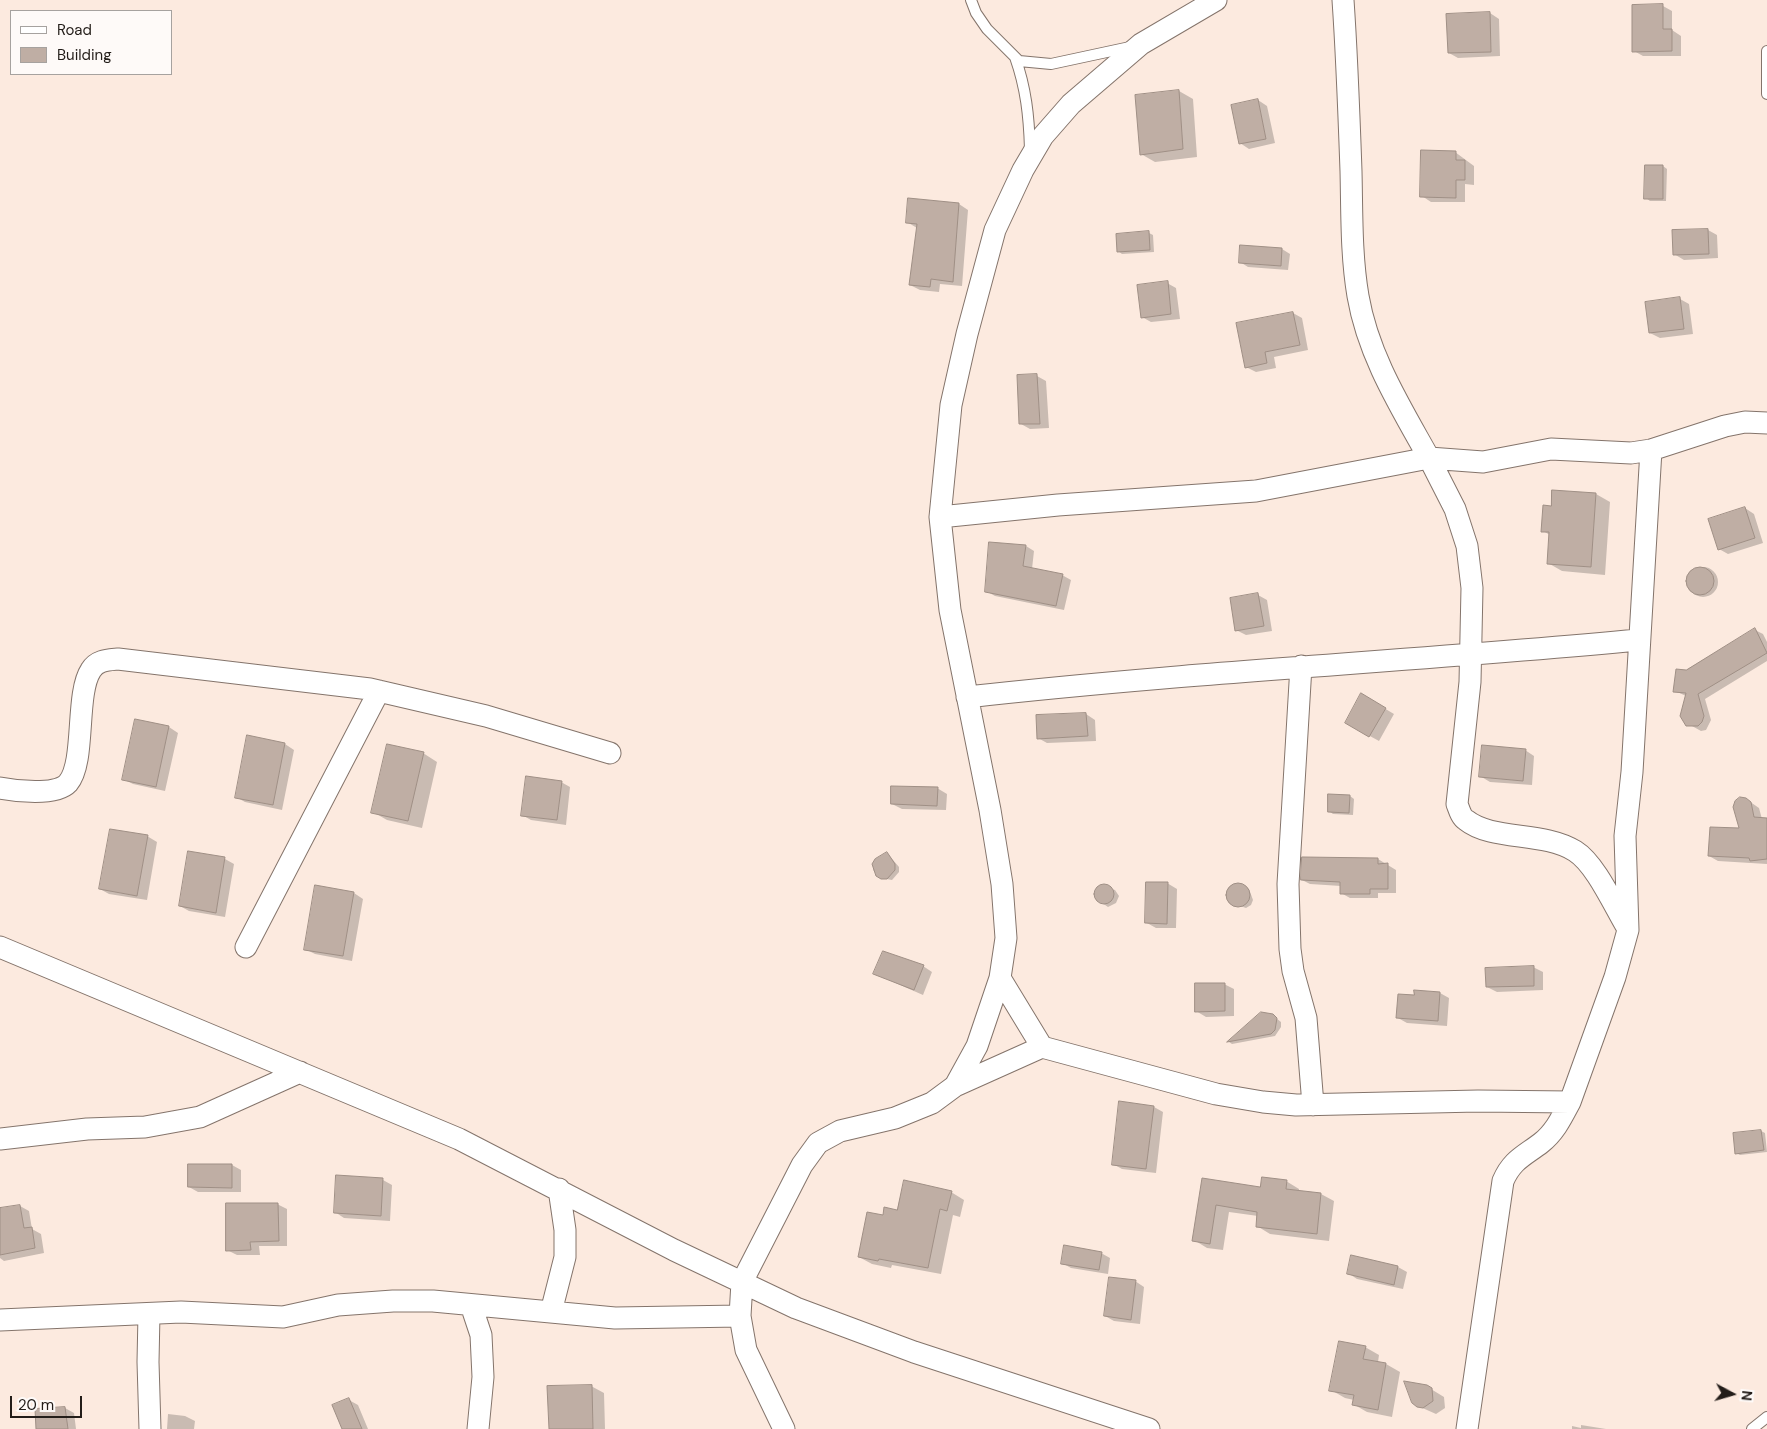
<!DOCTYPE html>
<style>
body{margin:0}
#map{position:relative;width:1767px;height:1429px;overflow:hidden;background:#fceadf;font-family:"DM Sans",sans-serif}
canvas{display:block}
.legend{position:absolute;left:10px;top:10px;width:162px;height:65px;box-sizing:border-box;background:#fefaf8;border:1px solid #a6a29f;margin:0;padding:6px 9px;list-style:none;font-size:15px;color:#231d19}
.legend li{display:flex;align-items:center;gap:10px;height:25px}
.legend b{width:25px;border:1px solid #a6a29f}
.north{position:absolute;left:1707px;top:1369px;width:50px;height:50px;-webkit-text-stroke:4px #fefaf8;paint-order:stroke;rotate:96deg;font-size:14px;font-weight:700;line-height:20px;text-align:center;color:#231d19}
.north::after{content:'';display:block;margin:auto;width:18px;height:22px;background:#231d19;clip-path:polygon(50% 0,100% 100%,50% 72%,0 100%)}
.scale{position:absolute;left:10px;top:1396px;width:72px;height:22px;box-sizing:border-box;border:2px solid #231d19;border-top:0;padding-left:6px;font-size:15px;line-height:18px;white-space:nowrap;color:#231d19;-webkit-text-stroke:4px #fefaf8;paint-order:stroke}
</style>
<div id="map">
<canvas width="1767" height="1429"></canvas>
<ul class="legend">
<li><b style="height:6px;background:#fff"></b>Road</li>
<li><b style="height:14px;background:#bfaea4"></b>Building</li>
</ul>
<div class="north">N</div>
<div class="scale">20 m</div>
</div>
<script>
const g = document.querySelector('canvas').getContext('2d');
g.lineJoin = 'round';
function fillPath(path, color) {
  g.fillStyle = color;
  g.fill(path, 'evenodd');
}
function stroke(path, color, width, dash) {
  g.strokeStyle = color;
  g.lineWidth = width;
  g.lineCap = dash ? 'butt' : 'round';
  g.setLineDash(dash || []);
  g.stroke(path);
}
fillPath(new Path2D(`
 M 1663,6 L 1672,11 L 1672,30 L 1681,36 L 1681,56 L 1643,56 L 1634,51 Z
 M 1490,13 L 1499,19 L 1500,56 L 1458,58 L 1449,53 Z
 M 1179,91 L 1193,99 L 1197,157 L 1155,162 L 1141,154 Z
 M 1258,100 L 1267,106 L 1275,143 L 1249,149 L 1240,143 Z
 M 1455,152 L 1474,166 L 1474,185 L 1465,184 L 1465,202 L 1431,202 L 1422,196 Z
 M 1663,166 L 1667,169 L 1666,201 L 1650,201 L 1646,198 Z
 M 959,204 L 968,210 L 962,286 L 940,284 L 939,292 L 920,290 L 910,285 L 917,228 L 907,222 Z
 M 1708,230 L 1717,235 L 1718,258 L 1684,260 L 1674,254 L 1673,231 Z
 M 1149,233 L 1153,235 L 1154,252 L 1122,254 L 1118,251 Z
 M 1282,249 L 1290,254 L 1288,270 L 1248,267 L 1240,262 Z
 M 1167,283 L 1176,288 L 1180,319 L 1151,322 L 1142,317 Z
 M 1680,299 L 1689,304 L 1693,334 L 1660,338 L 1650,333 Z
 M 1293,313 L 1302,318 L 1308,350 L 1274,357 L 1276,368 L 1256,372 L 1246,367 Z
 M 1037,376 L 1046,381 L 1049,428 L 1030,429 L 1021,424 L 1019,377 Z
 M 1596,494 L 1610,502 L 1605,575 L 1562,571 L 1548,563 L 1550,535 L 1543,531 L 1552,507 Z
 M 1745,508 L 1754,514 L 1763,543 L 1728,554 L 1719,549 Z
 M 1026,546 L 1034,551 L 1032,569 L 1062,575 L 1071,580 L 1064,610 L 995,596 L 986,591 Z
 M1688 582a15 15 0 1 1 30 0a15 15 0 1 1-30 0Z
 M 1258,595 L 1267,600 L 1272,631 L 1246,635 L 1236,630 Z
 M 1755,630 L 1763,634 L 1767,642 L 1767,661 L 1705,699 L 1711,720 L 1706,730 L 1701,731 L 1683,721 L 1686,696 L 1675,691 L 1686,672 Z
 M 1362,695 L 1394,714 L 1379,741 L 1346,723 Z
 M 1086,714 L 1095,720 L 1096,741 L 1047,743 L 1038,738 L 1037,717 Z
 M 136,720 L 169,727 L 178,733 L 165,791 L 133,784 L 123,779 Z
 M 285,744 L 294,750 L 282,810 L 245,802 L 236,797 Z
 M 1525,750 L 1534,756 L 1532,785 L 1490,782 L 1480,776 Z
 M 423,753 L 437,762 L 422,828 L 387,820 L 373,812 Z
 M 561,782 L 570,787 L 566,825 L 531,820 L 522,815 Z
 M 937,788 L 947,794 L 946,810 L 902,809 L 892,804 Z
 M 1350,796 L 1354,799 L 1353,815 L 1333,814 L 1329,811 Z
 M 1746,799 L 1759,808 L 1762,819 L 1767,820 L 1767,864 L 1718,861 L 1709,856 L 1741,829 Z
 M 147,836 L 157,842 L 147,900 L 109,894 L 100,889 Z
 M 189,852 L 225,859 L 234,864 L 225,917 L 189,911 L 180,906 Z
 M 887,853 L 899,867 L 899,872 L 892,880 L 881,878 L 873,870 L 876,860 Z
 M 1378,859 L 1396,870 L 1396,893 L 1378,893 L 1378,898 L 1350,898 L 1341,893 L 1341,886 L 1310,884 L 1302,880 Z
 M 1167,883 L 1177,889 L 1176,928 L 1156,928 L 1147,923 Z
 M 1234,884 L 1249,889 L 1253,900 L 1251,905 L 1246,908 L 1231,903 L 1227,893 Z
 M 1100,886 L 1115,890 L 1119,896 L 1116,903 L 1108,907 L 1095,898 L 1095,893 Z
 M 354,893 L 363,899 L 352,961 L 315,954 L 305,949 Z
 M 923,966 L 932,972 L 923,995 L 875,974 Z
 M 1533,967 L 1543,972 L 1543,990 L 1497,992 L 1487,987 Z
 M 1224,984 L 1234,989 L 1234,1016 L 1206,1017 L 1196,1011 Z
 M 1440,993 L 1449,998 L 1447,1026 L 1407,1023 L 1398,1018 L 1415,996 Z
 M 1261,1014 L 1272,1015 L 1281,1022 L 1281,1027 L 1275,1036 L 1232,1044 L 1229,1042 Z
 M 1154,1107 L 1163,1112 L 1156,1173 L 1122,1169 L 1113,1164 Z
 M 1761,1131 L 1765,1133 L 1767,1152 L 1740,1155 L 1736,1153 Z
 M 232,1165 L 241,1170 L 241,1192 L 198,1192 L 189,1187 Z
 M 337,1176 L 383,1180 L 392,1185 L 390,1221 L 344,1218 L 335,1212 Z
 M 1203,1180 L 1261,1188 L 1286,1181 L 1299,1189 L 1299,1191 L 1321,1194 L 1334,1201 L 1329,1241 L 1270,1234 L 1257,1226 L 1258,1216 L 1229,1212 L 1223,1250 L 1207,1248 L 1194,1240 Z
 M 951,1192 L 964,1200 L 960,1217 L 953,1215 L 941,1274 L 892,1265 L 891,1268 L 872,1264 L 859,1257 L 884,1217 Z
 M 277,1204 L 287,1209 L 287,1246 L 259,1246 L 260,1255 L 237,1255 L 227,1250 Z
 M 20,1206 L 29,1211 L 32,1229 L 41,1234 L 44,1253 L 4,1261 L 0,1258 L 0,1210 Z
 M 1101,1253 L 1110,1258 L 1108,1274 L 1071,1268 L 1062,1263 Z
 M 1398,1267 L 1407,1272 L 1403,1289 L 1357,1279 L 1348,1273 Z
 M 1135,1281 L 1144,1287 L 1140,1324 L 1114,1321 L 1105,1316 Z
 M 1365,1347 L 1379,1355 L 1378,1362 L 1386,1364 L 1400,1372 L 1392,1417 L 1367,1412 L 1353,1404 L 1354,1400 L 1345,1398 L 1331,1390 Z
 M 591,1386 L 604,1393 L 605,1429 L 550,1429 Z
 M 1426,1386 L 1444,1397 L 1445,1408 L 1436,1414 L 1418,1406 Z
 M 349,1400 L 358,1405 L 368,1429 L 343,1429 Z
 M 65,1408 L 74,1413 L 76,1429 L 38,1429 Z
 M 168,1414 L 185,1416 L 195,1421 L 194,1429 L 167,1429 Z
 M 1581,1425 L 1606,1429 L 1572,1429 L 1572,1426 L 1581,1428 Z`), '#0003');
const building = new Path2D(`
 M 1663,4 L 1663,29 L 1672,29 L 1672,51 L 1632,52 L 1632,5 Z
 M 1490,12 L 1491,52 L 1448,53 L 1446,14 Z
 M 1179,90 L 1183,149 L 1140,155 L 1135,95 Z
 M 1258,99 L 1266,139 L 1239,144 L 1231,105 Z
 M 1421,150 L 1456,151 L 1456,160 L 1465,160 L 1465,180 L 1456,180 L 1456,198 L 1420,197 Z
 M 1645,165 L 1663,165 L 1663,199 L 1644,199 Z
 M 908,198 L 959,203 L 953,282 L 931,279 L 930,287 L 909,285 L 917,224 L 906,223 Z
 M 1708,229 L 1709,254 L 1673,255 L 1672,230 Z
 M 1149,231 L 1150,250 L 1117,252 L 1116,234 Z
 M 1240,245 L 1282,248 L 1281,266 L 1239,263 Z
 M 1168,281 L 1171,314 L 1141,318 L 1137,285 Z
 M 1680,297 L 1684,329 L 1649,333 L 1645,302 Z
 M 1293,312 L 1300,345 L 1265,352 L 1267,363 L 1245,368 L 1236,323 Z
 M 1037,374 L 1040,424 L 1019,424 L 1017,375 Z
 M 1552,490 L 1596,493 L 1591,567 L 1547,564 L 1549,532 L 1541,532 L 1543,505 L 1551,506 Z
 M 1745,507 L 1755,538 L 1718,550 L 1708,519 Z
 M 989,542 L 1026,545 L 1023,566 L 1063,574 L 1056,606 L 985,592 Z
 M1686 581a14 14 0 1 1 28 0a14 14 0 1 1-28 0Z
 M 1258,593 L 1264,626 L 1235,631 L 1230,598 Z
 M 1755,628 L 1767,653 L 1698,694 L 1704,716 L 1702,722 L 1698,726 L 1686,726 L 1680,716 L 1686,693 L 1673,692 L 1676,669 L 1686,670 Z
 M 1361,693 L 1386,708 L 1369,737 L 1345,723 Z
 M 1086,713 L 1088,736 L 1037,739 L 1036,715 Z
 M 135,719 L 169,726 L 156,787 L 122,780 Z
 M 247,735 L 285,743 L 273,805 L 235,798 Z
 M 387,744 L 424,752 L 408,821 L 371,813 Z
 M 1482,745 L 1526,749 L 1523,781 L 1479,777 Z
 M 526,776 L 562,781 L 557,820 L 521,816 Z
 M 891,786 L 938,787 L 937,806 L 891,804 Z
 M 1328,794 L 1350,795 L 1349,813 L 1328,812 Z
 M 1740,797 L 1746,798 L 1751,802 L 1754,817 L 1767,818 L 1767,859 L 1750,861 L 1749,858 L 1708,856 L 1710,827 L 1739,828 L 1733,807 L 1735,801 Z
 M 110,829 L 148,835 L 137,896 L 99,889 Z
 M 188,851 L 225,857 L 216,913 L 179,906 Z
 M 887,852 L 895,864 L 895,870 L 887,879 L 881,879 L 876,876 L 872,864 L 875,859 Z
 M 1302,857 L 1378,858 L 1378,864 L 1388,863 L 1388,889 L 1370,889 L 1370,894 L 1340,894 L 1340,882 L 1301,880 Z
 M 1146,882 L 1168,882 L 1167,924 L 1145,923 Z
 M1226 895a12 12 0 1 1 24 0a12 12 0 1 1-24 0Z
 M1094 894a10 10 0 1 1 20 0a10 10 0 1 1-20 0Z
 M 315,885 L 354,892 L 343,956 L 304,950 Z
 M 883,951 L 924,965 L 914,990 L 873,974 Z
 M 1534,966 L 1534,986 L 1486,987 L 1485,968 Z
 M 1195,983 L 1225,983 L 1225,1011 L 1195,1012 Z
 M 1414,990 L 1440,992 L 1438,1021 L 1396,1018 L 1398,994 L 1414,995 Z
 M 1261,1012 L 1273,1014 L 1277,1018 L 1275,1030 L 1271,1034 L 1227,1042 Z
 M 1119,1101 L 1154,1106 L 1146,1169 L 1112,1165 Z
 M 1761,1130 L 1764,1150 L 1735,1154 L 1733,1133 Z
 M 188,1164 L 232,1164 L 232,1188 L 188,1187 Z
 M 336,1175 L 383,1178 L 381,1216 L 334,1213 Z
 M 1262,1177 L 1287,1180 L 1286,1189 L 1321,1193 L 1317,1234 L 1256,1227 L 1257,1212 L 1216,1205 L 1210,1244 L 1192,1241 L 1202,1178 L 1260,1187 Z
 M 904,1180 L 952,1191 L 947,1211 L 940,1209 L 928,1268 L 879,1259 L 878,1261 L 858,1257 L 867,1212 L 883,1215 L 884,1207 L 897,1210 Z
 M 226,1203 L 278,1203 L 279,1241 L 250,1242 L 251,1250 L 226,1251 Z
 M 20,1205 L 24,1228 L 32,1227 L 35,1248 L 0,1255 L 0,1208 Z
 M 1064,1245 L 1102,1252 L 1099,1270 L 1061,1264 Z
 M 1351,1255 L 1398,1266 L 1394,1285 L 1347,1274 Z
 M 1109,1277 L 1136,1280 L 1131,1320 L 1104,1316 Z
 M 1339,1341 L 1366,1346 L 1363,1359 L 1386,1363 L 1378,1410 L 1352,1405 L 1354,1395 L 1329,1391 Z
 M 1404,1381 L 1427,1385 L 1432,1388 L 1433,1401 L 1423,1408 L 1417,1407 L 1412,1403 Z
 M 592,1385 L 593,1429 L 549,1429 L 547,1386 Z
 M 349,1398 L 362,1429 L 342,1429 L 332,1405 Z
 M 65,1407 L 68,1429 L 36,1429 L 35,1409 Z`);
fillPath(building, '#bfaea4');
stroke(building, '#9f8f85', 1);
const service = new Path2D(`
 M 971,0 L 976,13 L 987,29 L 1019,61 L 1051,64 L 1130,47
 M 1767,51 L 1767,94
 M 1015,57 C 1026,88 1029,116 1030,149
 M 1752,1429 L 1767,1417`);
const minor = new Path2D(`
 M 1343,0 C 1347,57 1349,114 1351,171 C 1352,212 1351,255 1358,296 C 1368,355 1400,406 1429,458 L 1483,462 L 1551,449 L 1631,453 L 1651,450 L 1725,426 L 1745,422 L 1767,423
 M 940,517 L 1058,505 L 1256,491 L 1429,458 L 1455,509 L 1467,546 L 1472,588 L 1470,682 L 1457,804 C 1459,809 1461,817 1466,820 C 1492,841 1543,831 1575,851 C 1596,864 1615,908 1628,929
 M 1301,666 L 1288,884 L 1290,949 L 1293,971 L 1306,1018 L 1313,1105
 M 967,697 C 1191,672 1415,661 1639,640
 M 0,788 C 15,791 56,796 68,783 C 86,762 75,694 91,670 C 97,660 108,660 118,659 L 370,689 L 486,716 L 610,753
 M 0,947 L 459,1139 L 674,1250 L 796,1308 L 914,1352 L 1149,1429
 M 246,947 L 379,691
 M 1000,978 L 1042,1047
 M 955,1086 L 977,1046 L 1000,978 L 1006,938 L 1002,884 L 990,810 L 950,610 L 940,517 L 951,405 L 967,334 L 995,230 L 1023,170 L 1043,136 L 1071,104 L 1141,44 L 1216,0
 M 0,1139 L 87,1129 L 145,1127 L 200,1117 L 300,1072
 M 471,1305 L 481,1335 L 483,1377 L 478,1429
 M 551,1312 L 565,1257 L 565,1230 L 559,1189
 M 149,1314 L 148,1362 L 150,1429
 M 0,1320 L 181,1312 L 283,1317 L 338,1305 L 393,1301 L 433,1301 L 615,1318 L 740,1316
 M 784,1429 L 746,1350 L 740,1316 L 742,1282 L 802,1165 L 818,1143 L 840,1131 L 895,1118 L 932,1103 L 955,1086 L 1042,1047 L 1216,1094 L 1263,1102 L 1296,1105 L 1478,1101 L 1570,1102 L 1615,977 L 1628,930 L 1625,836 L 1632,772 L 1651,450
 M 1467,1429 L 1503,1181 C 1512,1160 1524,1156 1541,1143 C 1555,1132 1562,1117 1570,1102`);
stroke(service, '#84746b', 12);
stroke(minor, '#84746b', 23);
stroke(service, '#fff', 10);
stroke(minor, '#fff', 21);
</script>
